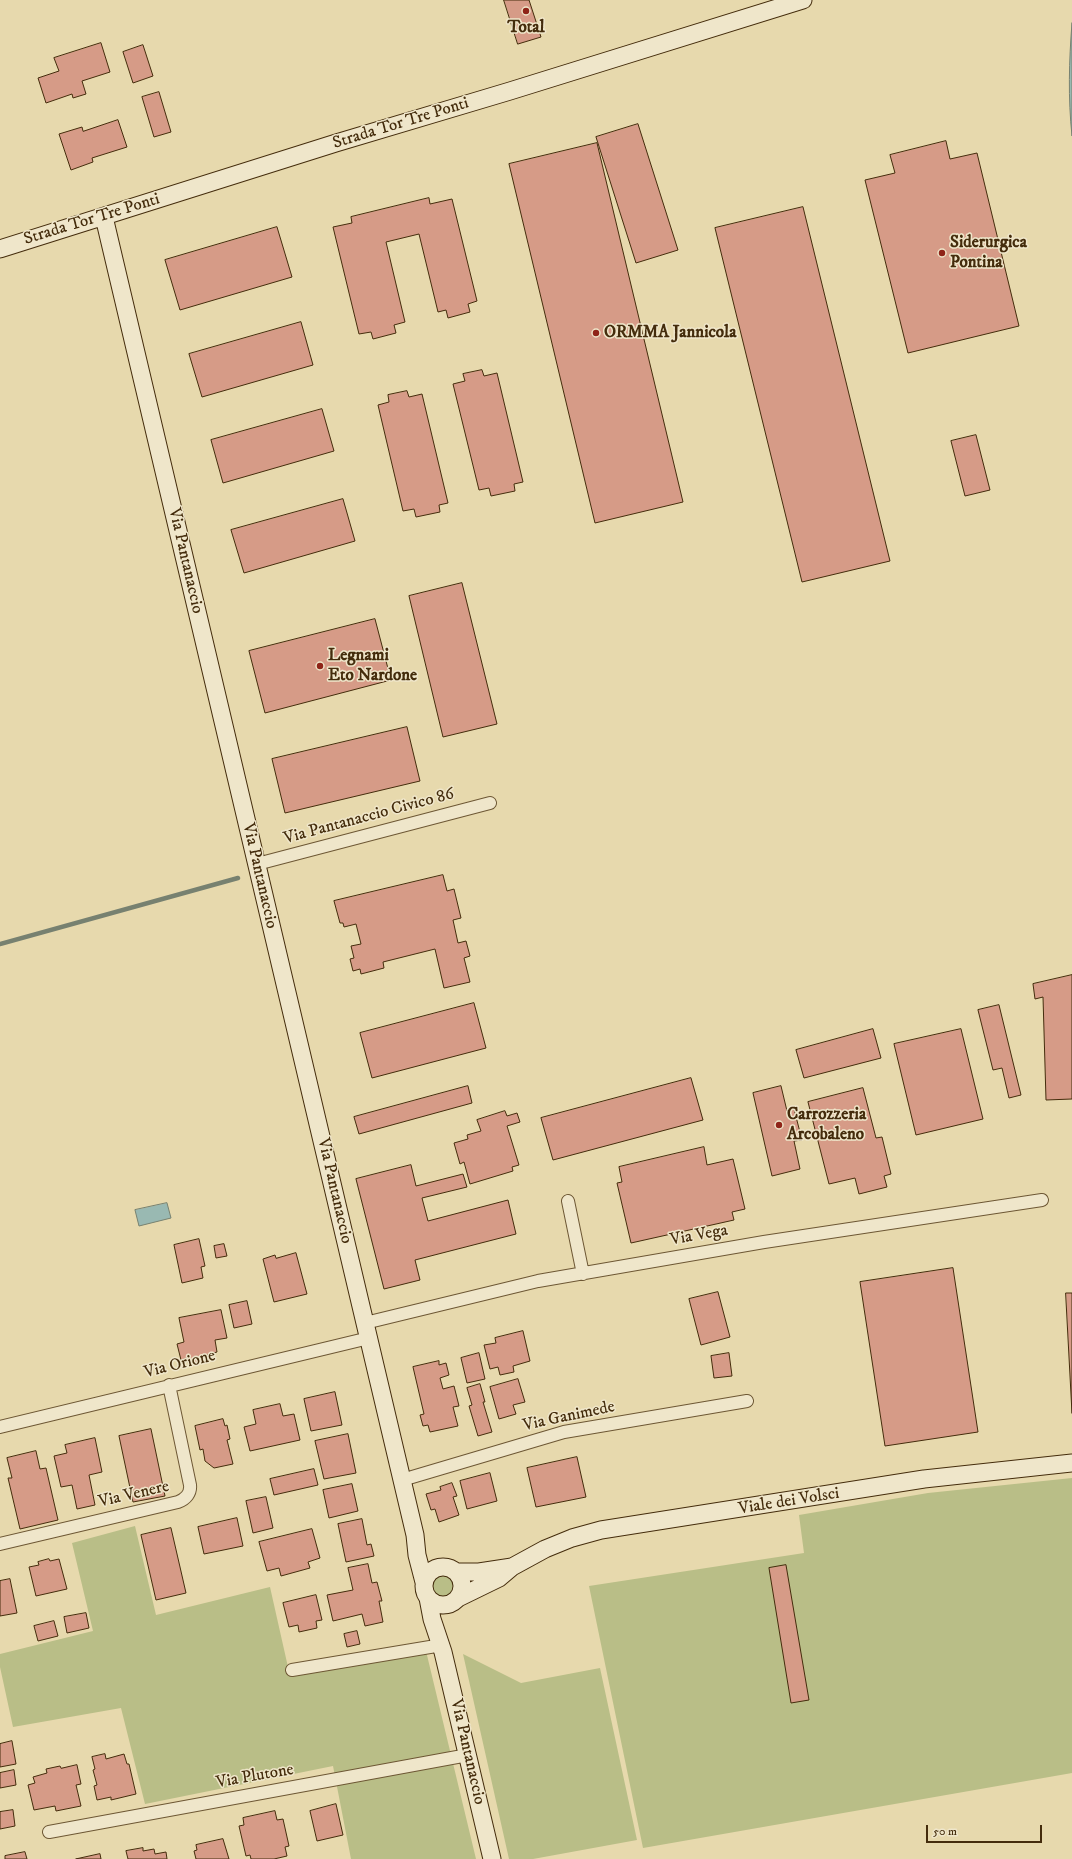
<!DOCTYPE html>
<style>
body{margin:0}
#map{position:relative;width:1072px;height:1859px;overflow:hidden;background:#e7d9ad;font-family:"IM FELL DW Pica",serif}
canvas{display:block}
.scale{position:absolute;left:926px;top:1825px;width:116px;height:18px;box-sizing:border-box;border:2px solid #442c0c;border-top:0;padding-left:5px;font-size:12px;line-height:14px;white-space:nowrap;color:#442c0c;-webkit-text-stroke:3px #efe6ca;paint-order:stroke}
</style>
<div id="map">
<canvas width="1072" height="1859"></canvas>
<div class="scale">50 m</div>
</div>
<script>
const g = document.querySelector('canvas').getContext('2d');
g.lineJoin = 'round';
function fillPath(path, color) {
  g.fillStyle = color;
  g.fill(path, 'evenodd');
}
function stroke(path, color, width, dash) {
  g.strokeStyle = color;
  g.lineWidth = width;
  g.lineCap = dash ? 'butt' : 'round';
  g.setLineDash(dash || []);
  g.stroke(path);
}
function label(font, color, halo, rows, align = 'center') {
  g.font = font + ' "IM FELL DW Pica",serif';
  g.lineWidth = 3;
  g.setLineDash([]);
  g.textBaseline = 'middle';
  g.strokeStyle = halo;
  g.fillStyle = color;
  for (const [text, x, y, turn = 0] of rows) {
    g.save();
    g.translate(x, y);
    g.rotate((+turn || 0) * Math.PI / 180);
    g.textAlign = isNaN(turn) ? turn : align;
    if (halo) g.strokeText(text, 0, 0);
    g.fillText(text, 0, 0);
    g.restore();
  }
}
fillPath(new Path2D(`
 M 1072,1478 L 1072,1773 L 643,1848 L 589,1586 L 804,1553 L 799,1515 L 928,1493 Z
 M 135,1526 L 156,1615 L 270,1587 L 290,1676 L 426,1651 L 476,1859 L 351,1859 L 333,1766 L 145,1804 L 121,1708 L 13,1727 L 0,1667 L 0,1654 L 93,1631 L 72,1543 Z
 M431 1586a12 12 0 1 1 24 0a12 12 0 1 1-24 0Z
 M 463,1654 L 521,1683 L 600,1668 L 637,1840 L 533,1859 L 509,1859 Z`), '#b9be87');
const water = new Path2D(`
 M 1072,23 L 1072,136 C 1068,98 1069,61 1072,23 Z
 M 167,1203 L 171,1218 L 139,1226 L 135,1210 Z`);
fillPath(water, '#99b9b2');
stroke(water, '#778170', 1);
stroke(new Path2D(`
 M 0,944 L 238,878`), '#778170', 4.5);
const building = new Path2D(`
 M 504,0 L 529,0 L 541,37 L 518,44 Z
 M 101,43 L 110,72 L 82,81 L 86,94 L 73,98 L 72,94 L 46,103 L 38,78 L 59,71 L 54,58 Z
 M 143,45 L 153,76 L 133,83 L 123,52 Z
 M 159,92 L 171,132 L 154,137 L 142,97 Z
 M 118,120 L 127,147 L 92,158 L 93,162 L 71,170 L 59,134 L 82,127 L 83,131 Z
 M 638,124 L 678,250 L 636,263 L 596,137 Z
 M 946,141 L 950,159 L 977,153 L 1019,326 L 908,353 L 865,180 L 895,173 L 890,155 Z
 M 597,143 L 683,502 L 595,523 L 509,164 Z
 M 429,198 L 430,204 L 452,199 L 477,301 L 468,304 L 470,312 L 448,318 L 446,310 L 438,312 L 419,234 L 386,242 L 405,322 L 394,325 L 396,333 L 373,339 L 371,332 L 359,334 L 333,227 L 352,223 L 351,217 Z
 M 803,207 L 890,561 L 802,582 L 715,228 Z
 M 277,227 L 292,277 L 180,310 L 165,260 Z
 M 301,322 L 313,365 L 202,397 L 189,354 Z
 M 482,370 L 484,376 L 497,373 L 523,482 L 514,484 L 515,491 L 491,496 L 489,488 L 479,490 L 453,384 L 465,381 L 463,374 Z
 M 407,391 L 409,397 L 422,394 L 448,503 L 439,505 L 440,512 L 416,517 L 414,509 L 403,511 L 378,405 L 389,402 L 388,395 Z
 M 322,409 L 334,451 L 223,483 L 211,440 Z
 M 976,435 L 990,490 L 965,496 L 951,441 Z
 M 343,499 L 355,541 L 244,573 L 231,530 Z
 M 462,583 L 497,724 L 443,737 L 409,596 Z
 M 375,619 L 391,680 L 265,713 L 249,651 Z
 M 407,727 L 420,781 L 285,813 L 272,759 Z
 M 443,875 L 447,891 L 454,889 L 461,918 L 453,920 L 458,943 L 466,941 L 470,956 L 464,958 L 470,982 L 444,988 L 435,949 L 383,962 L 384,968 L 361,974 L 360,969 L 353,971 L 350,959 L 354,958 L 351,946 L 361,944 L 356,924 L 344,927 L 343,923 L 340,923 L 334,901 Z
 M 1072,975 L 1072,1099 L 1046,1100 L 1043,997 L 1035,999 L 1033,984 Z
 M 474,1003 L 486,1048 L 372,1078 L 360,1033 Z
 M 999,1005 L 1021,1095 L 1009,1098 L 1002,1068 L 993,1070 L 978,1010 Z
 M 873,1029 L 881,1058 L 804,1078 L 796,1050 Z
 M 961,1029 L 983,1119 L 916,1135 L 894,1044 Z
 M 691,1078 L 703,1120 L 553,1160 L 541,1118 Z
 M 468,1086 L 472,1103 L 359,1134 L 354,1117 Z
 M 781,1086 L 787,1111 L 794,1109 L 802,1140 L 794,1141 L 800,1169 L 772,1176 L 753,1093 Z
 M 863,1088 L 876,1138 L 882,1137 L 891,1174 L 884,1176 L 887,1187 L 859,1194 L 855,1178 L 829,1184 L 808,1102 Z
 M 505,1111 L 507,1116 L 517,1113 L 520,1122 L 507,1126 L 519,1165 L 512,1167 L 513,1171 L 470,1184 L 464,1162 L 460,1164 L 454,1143 L 468,1139 L 467,1135 L 481,1131 L 477,1120 Z
 M 704,1147 L 707,1165 L 733,1159 L 745,1209 L 732,1212 L 734,1220 L 631,1243 L 617,1183 L 622,1182 L 619,1167 Z
 M 411,1165 L 416,1186 L 463,1174 L 467,1187 L 422,1198 L 428,1221 L 508,1200 L 516,1234 L 415,1260 L 420,1280 L 384,1289 L 356,1179 Z
 M 199,1239 L 205,1266 L 201,1267 L 203,1278 L 182,1283 L 174,1245 Z
 M 224,1244 L 227,1256 L 216,1258 L 214,1246 Z
 M 296,1253 L 307,1294 L 274,1302 L 263,1259 L 275,1255 L 276,1258 Z
 M 953,1268 L 978,1432 L 885,1446 L 860,1282 Z
 M 718,1292 L 730,1337 L 701,1345 L 689,1299 Z
 M 1066,1293 L 1072,1293 L 1072,1413 Z
 M 247,1301 L 252,1324 L 234,1328 L 229,1305 Z
 M 221,1310 L 227,1338 L 215,1340 L 217,1352 L 206,1355 L 207,1361 L 189,1365 L 187,1358 L 181,1360 L 177,1344 L 184,1342 L 179,1318 Z
 M 523,1331 L 530,1361 L 513,1366 L 514,1372 L 500,1375 L 498,1367 L 490,1369 L 484,1345 L 496,1343 L 495,1338 Z
 M 479,1353 L 485,1379 L 467,1383 L 461,1358 Z
 M 729,1353 L 732,1376 L 714,1378 L 711,1356 Z
 M 439,1361 L 439,1365 L 446,1363 L 449,1375 L 440,1378 L 443,1389 L 454,1386 L 459,1406 L 453,1407 L 458,1426 L 430,1432 L 428,1425 L 423,1426 L 420,1415 L 424,1414 L 413,1367 Z
 M 518,1379 L 525,1402 L 513,1405 L 516,1414 L 499,1419 L 490,1387 Z
 M 480,1384 L 485,1402 L 483,1402 L 492,1432 L 478,1436 L 469,1406 L 472,1405 L 467,1388 Z
 M 335,1392 L 342,1425 L 311,1431 L 304,1399 Z
 M 280,1404 L 283,1416 L 294,1414 L 300,1440 L 250,1451 L 244,1427 L 256,1424 L 253,1410 Z
 M 223,1419 L 225,1426 L 227,1425 L 230,1439 L 227,1440 L 233,1464 L 214,1468 L 205,1461 L 203,1449 L 200,1450 L 195,1426 Z
 M 151,1429 L 165,1496 L 133,1502 L 119,1436 Z
 M 348,1434 L 356,1473 L 324,1479 L 315,1441 Z
 M 95,1438 L 102,1472 L 89,1475 L 95,1505 L 77,1509 L 72,1485 L 61,1487 L 54,1456 L 67,1453 L 65,1445 Z
 M 36,1451 L 40,1469 L 46,1468 L 58,1520 L 20,1529 L 8,1478 L 12,1478 L 7,1458 Z
 M 577,1457 L 586,1497 L 536,1507 L 527,1468 Z
 M 314,1469 L 318,1485 L 274,1495 L 270,1479 Z
 M 490,1473 L 497,1501 L 467,1509 L 460,1481 Z
 M 452,1483 L 457,1496 L 453,1497 L 459,1515 L 439,1522 L 435,1509 L 431,1510 L 426,1494 L 441,1490 L 440,1487 Z
 M 352,1484 L 358,1511 L 329,1518 L 323,1490 Z
 M 266,1497 L 273,1528 L 253,1533 L 246,1501 Z
 M 237,1518 L 243,1546 L 204,1554 L 198,1527 Z
 M 362,1519 L 367,1545 L 371,1544 L 374,1556 L 346,1562 L 338,1524 Z
 M 171,1528 L 186,1593 L 156,1600 L 141,1535 Z
 M 312,1529 L 320,1558 L 308,1562 L 310,1568 L 281,1576 L 279,1568 L 267,1571 L 259,1542 Z
 M 49,1559 L 50,1561 L 59,1559 L 67,1589 L 36,1596 L 29,1567 L 39,1565 L 38,1562 Z
 M 368,1564 L 372,1583 L 377,1582 L 382,1601 L 379,1601 L 383,1622 L 365,1626 L 362,1614 L 333,1621 L 327,1595 L 353,1590 L 348,1568 Z
 M 786,1565 L 809,1700 L 791,1703 L 769,1568 Z
 M 10,1579 L 17,1613 L 0,1616 L 0,1581 Z
 M 316,1595 L 322,1620 L 316,1621 L 317,1628 L 299,1632 L 298,1625 L 289,1627 L 283,1603 Z
 M 86,1613 L 89,1628 L 67,1633 L 64,1617 Z
 M 54,1621 L 58,1636 L 38,1641 L 34,1626 Z
 M 357,1631 L 360,1644 L 347,1647 L 344,1634 Z
 M 12,1741 L 16,1764 L 0,1767 L 0,1744 Z
 M 105,1754 L 106,1759 L 124,1754 L 127,1764 L 129,1764 L 136,1794 L 111,1800 L 111,1797 L 97,1800 L 94,1786 L 97,1785 L 93,1770 L 95,1769 L 92,1757 Z
 M 77,1765 L 81,1784 L 76,1785 L 81,1806 L 56,1811 L 55,1806 L 34,1810 L 28,1785 L 35,1783 L 33,1777 L 47,1773 L 46,1769 L 60,1766 L 61,1768 Z
 M 14,1770 L 16,1785 L 0,1788 L 0,1773 Z
 M 336,1804 L 343,1835 L 317,1841 L 310,1811 Z
 M 13,1810 L 15,1826 L 0,1829 L 0,1812 Z
 M 275,1811 L 277,1820 L 283,1819 L 289,1846 L 285,1847 L 287,1856 L 274,1859 L 251,1859 L 250,1855 L 246,1856 L 239,1826 L 244,1825 L 243,1818 Z
 M 223,1839 L 229,1859 L 196,1859 L 194,1851 L 197,1850 L 196,1845 Z
 M 143,1848 L 143,1851 L 154,1849 L 155,1854 L 166,1852 L 167,1859 L 128,1859 L 126,1851 Z
 M 25,1852 L 27,1859 L 5,1859 L 5,1856 Z
 M 100,1854 L 101,1859 L 76,1859 Z`);
fillPath(building, '#d69b87');
stroke(building, '#442c0c', 1);
const street = new Path2D(`
 M 257,864 L 490,803
 M 568,1201 L 583,1274
 M 365,1323 L 538,1281 L 764,1242 L 1042,1200
 M 0,1427 L 369,1338
 M 402,1480 L 564,1432 L 747,1401
 M 0,1544 L 178,1502 C 186,1499 191,1493 190,1485 L 169,1385
 M 292,1670 L 442,1645
 M 49,1832 L 468,1755`);
const secondary = new Path2D(`
 M 104,217 L 415,1535 L 417,1555 L 424,1582
 M 0,249 L 336,143 L 510,91 L 803,0
 M424 1586a19 19 0 1 1 38 0a19 19 0 1 1-38 0Z
 M 457,1572 L 479,1572 L 512,1567
 M 428,1598 L 432,1619 L 443,1652 L 492,1859
 M 458,1598 L 499,1578 L 512,1567 L 545,1549 L 572,1538 L 601,1530 L 924,1479 L 1072,1463`);
stroke(street, '#6d5734', 14);
stroke(secondary, '#442c0c', 19);
stroke(street, '#efe6ca', 12);
stroke(secondary, '#efe6ca', 17);
for (const [x, y, r, color] of [
 [526,11,4,"#8f2418"],
 [942,253,4,"#8f2418"],
 [596,333,4,"#8f2418"],
 [320,666,4,"#8f2418"],
 [779,1125,4,"#8f2418"]
]) {
  const dot = new Path2D();
  dot.arc(x, y, r, 0, 2 * Math.PI);
  g.fillStyle = color;
  g.fill(dot);
  stroke(dot, '#efe6ca', 1.5);
}
label('bold 17px', '#442c0c', '#efe6ca', [
 ["Total",526,28,"center"],
 ["Siderurgica",950,243],
 ["Pontina",950,263],
 ["ORMMA Jannicola",604,333],
 ["Legnami",328,656],
 ["Eto Nardone",328,676],
 ["Carrozzeria",787,1115],
 ["Arcobaleno",787,1135]
], 'left');
label('17px', '#442c0c', '#efe6ca', [
 ["Strada Tor Tre Ponti",401,124,-17],
 ["Strada Tor Tre Ponti",92,220,-17],
 ["Via Pantanaccio",185,561,77],
 ["Via Pantanaccio Civico 86",369,817,-15],
 ["Via Pantanaccio",259,876,77],
 ["Via Pantanaccio",334,1191,77],
 ["Via Vega",699,1236,-10],
 ["Via Orione",180,1365,-14],
 ["Via Ganimede",569,1417,-12],
 ["Via Venere",134,1495,-13],
 ["Viale dei Volsci",789,1502,-9],
 ["Via Pantanaccio",467,1752,77],
 ["Via Plutone",255,1777,-10]
]);
</script>
